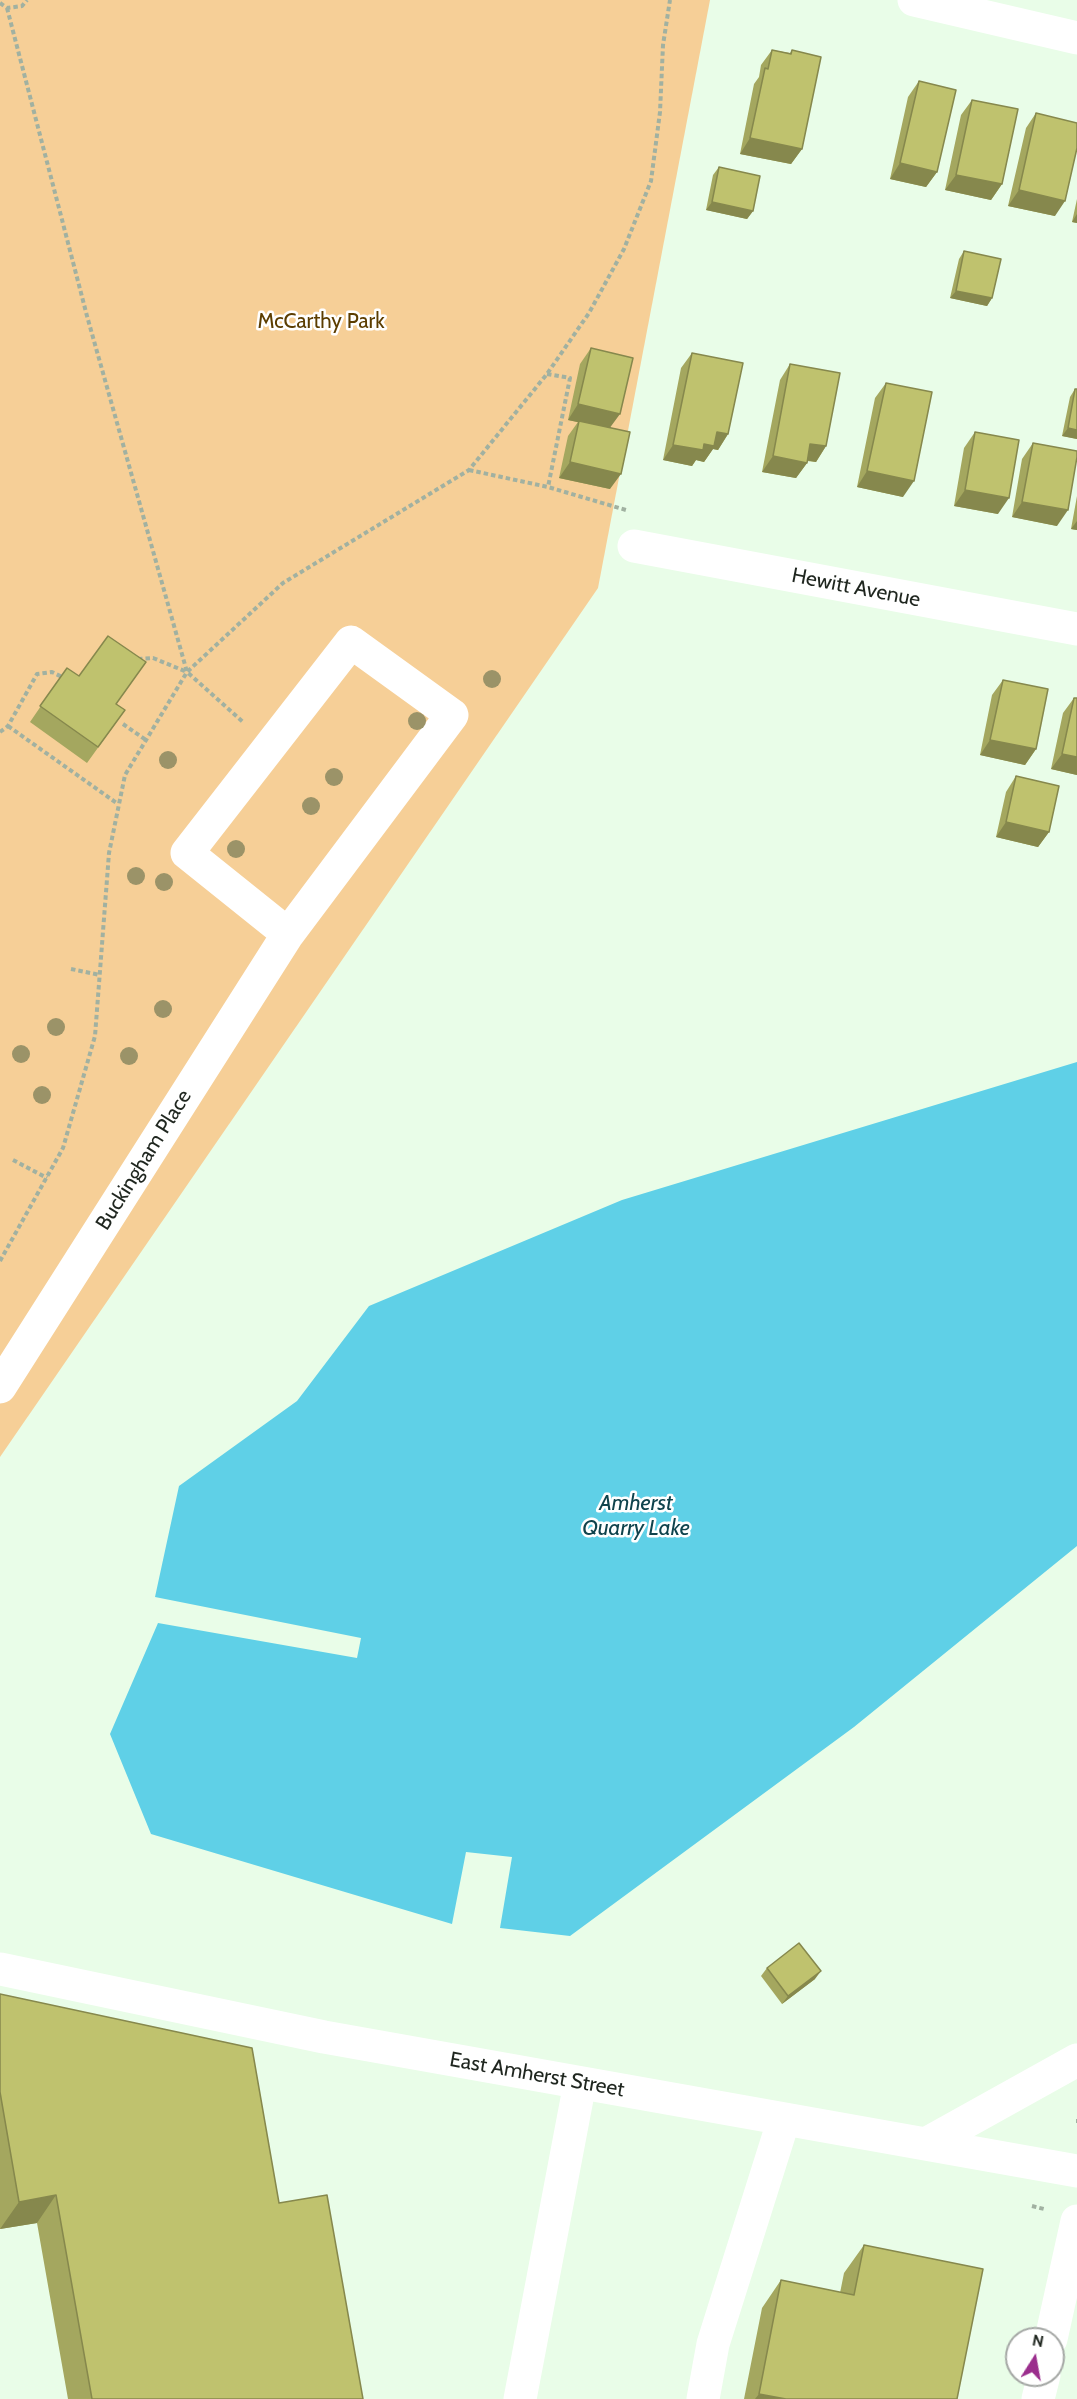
<!DOCTYPE html>
<style>
body{margin:0}
#map{position:relative;width:1077px;height:2399px;overflow:hidden;background:#e9fde8;font-family:Cabin,sans-serif}
canvas{display:block}
.north{position:absolute;left:1005px;top:2327px;width:60px;height:60px;box-sizing:border-box;background:#fff;border:2px solid #a5a8a5;border-radius:50%;rotate:11deg;font-size:16px;font-weight:700;line-height:24px;text-align:center;color:#1f261f}
.north::after{content:'';display:block;margin:auto;width:21px;height:27px;background:#9b2e8d;clip-path:polygon(50% 0,100% 100%,50% 72%,0 100%)}
</style>
<div id="map">
<canvas width="1077" height="2399"></canvas>
<div class="north">N</div>
</div>
<script>
const g = document.querySelector('canvas').getContext('2d');
g.lineJoin = 'round';
function fillPath(path, color) {
  g.fillStyle = color;
  g.fill(path, 'evenodd');
}
function stroke(path, color, width, dash) {
  g.strokeStyle = color;
  g.lineWidth = width;
  g.lineCap = dash ? 'butt' : 'round';
  g.setLineDash(dash || []);
  g.stroke(path);
}
function label(font, color, halo, rows, align = 'center') {
  g.font = font + ' Cabin,sans-serif';
  g.lineWidth = 5;
  g.setLineDash([]);
  g.textBaseline = 'middle';
  g.strokeStyle = halo;
  g.fillStyle = color;
  for (const [text, x, y, turn = 0] of rows) {
    g.save();
    g.translate(x, y);
    g.rotate((+turn || 0) * Math.PI / 180);
    g.textAlign = isNaN(turn) ? turn : align;
    if (halo) g.strokeText(text, 0, 0);
    g.fillText(text, 0, 0);
    g.restore();
  }
}
fillPath(new Path2D(`
 M 0,0 L 710,0 L 598,588 L 0,1457 Z`), '#f6cf97');
fillPath(new Path2D(`
 M 1077,1062 L 1077,1546 L 854,1727 L 570,1936 L 500,1928 L 512,1857 L 466,1852 L 452,1924 L 151,1834 L 110,1734 L 158,1623 L 357,1658 L 361,1638 L 155,1597 L 179,1486 L 297,1401 L 369,1306 L 622,1200 Z`), '#5fd0e7');
stroke(new Path2D(`
 M 0,3 L 7,8 L 22,6 L 27,0
 M 7,8 L 87,316 L 187,672 L 244,723
 M 547,374 L 570,378 L 548,487
 M 469,470 L 548,487 L 626,510
 M 138,659 L 153,658 L 187,672
 M 123,724 L 146,740
 M 8,726 L 118,804
 M 0,732 L 8,726 L 37,674 L 52,672 L 64,678
 M 71,969 L 100,975
 M 13,1160 L 47,1178
 M 0,1261 L 63,1148 L 95,1036 L 109,853 L 125,775 L 187,672 L 283,583 L 469,470 L 547,374 L 589,313 L 624,249 L 651,181 L 660,112 L 663,45 L 670,0
 M 1076,2121 L 1077,2121
 M 1032,2206 L 1044,2209`), '#a1b1a1', 4, [4.5, 3]);
stroke(new Path2D(`
 M 914,0 L 1077,38
 M 634,546 L 1077,629
 M 0,1387 L 288,934 L 452,715 L 351,642 L 187,853 L 288,934
 M 0,1969 L 324,2037 L 1077,2171
 M 926,2144 L 1077,2060
 M 1051,2339 L 1077,2221
 M 520,2399 L 580,2083
 M 703,2399 L 713,2344 L 784,2119
 M 1038,2399 L 1044,2375`), '#fff', 33);
g.fillStyle = '#9b9368';
for (const [x, y] of [
 [492,679],
 [417,721],
 [168,760],
 [334,777],
 [311,806],
 [236,849],
 [136,876],
 [164,882],
 [163,1009],
 [56,1027],
 [21,1054],
 [129,1056],
 [42,1095]
]) {
  g.beginPath();
  g.arc(x, y, 9, 0, 2 * Math.PI);
  g.fill();
}
fillPath(new Path2D(`
 M 772,50 L 790,53 L 792,50 L 802,149 L 791,164 L 740,154 L 754,84 L 759,77 L 761,65 Z
 M 919,81 L 937,172 L 926,187 L 890,179 L 908,97 Z
 M 972,100 L 1002,184 L 991,200 L 945,190 L 961,115 Z
 M 1036,113 L 1055,216 L 1008,206 L 1026,128 Z
 M 719,167 L 753,211 L 747,219 L 706,210 L 713,175 Z
 M 1077,199 L 1077,223 L 1072,222 Z
 M 964,251 L 992,298 L 987,306 L 950,298 L 959,259 Z
 M 591,348 L 610,428 L 610,489 L 559,478 L 568,436 L 578,422 L 568,420 L 580,364 Z
 M 692,353 L 728,434 L 718,450 L 713,449 L 704,462 L 696,460 L 692,466 L 663,460 L 681,368 Z
 M 790,364 L 826,446 L 816,462 L 807,461 L 807,463 L 796,478 L 762,472 L 780,380 Z
 M 886,383 L 903,497 L 857,487 L 875,398 Z
 M 1075,389 L 1077,389 L 1077,439 L 1062,436 L 1070,397 Z
 M 975,432 L 998,514 L 954,506 L 964,448 Z
 M 1033,443 L 1057,526 L 1012,517 L 1022,459 Z
 M 1077,496 L 1077,530 L 1071,529 Z
 M 67,668 L 125,710 L 87,763 L 30,722 Z
 M 1003,680 L 1036,749 L 1025,765 L 980,755 L 992,695 Z
 M 1074,698 L 1077,775 L 1051,769 L 1063,713 Z
 M 1016,776 L 1049,832 L 1038,847 L 996,837 L 1006,792 Z
 M 767,1968 L 815,1979 L 782,2004 L 761,1976 Z
 M 0,1994 L 279,2203 L 363,2399 L 68,2399 L 37,2223 L 0,2229 Z
 M 864,2245 L 957,2399 L 744,2399 L 762,2308 L 781,2280 L 840,2293 L 844,2273 Z`), '#a4a75f');
fillPath(new Path2D(`
 M 750,138 L 802,149 L 791,164 L 740,154 Z
 M 900,163 L 937,172 L 926,187 L 890,179 Z
 M 956,175 L 1002,184 L 991,200 L 945,190 Z
 M 1019,190 L 1065,201 L 1055,216 L 1008,206 Z
 M 712,202 L 753,211 L 747,219 L 706,210 Z
 M 1077,214 L 1077,223 L 1072,222 Z
 M 956,291 L 992,298 L 987,306 L 950,298 Z
 M 578,404 L 620,414 L 609,429 L 568,420 Z
 M 1068,428 L 1077,430 L 1077,439 L 1062,436 Z
 M 717,432 L 728,434 L 718,450 L 713,449 L 704,462 L 696,460 L 692,466 L 663,460 L 673,445 L 704,444 Z
 M 810,444 L 826,446 L 816,462 L 800,459 Z
 M 773,456 L 807,463 L 796,478 L 762,472 Z
 M 570,462 L 621,474 L 610,489 L 559,478 Z
 M 867,471 L 914,481 L 903,497 L 857,487 Z
 M 965,490 L 1009,498 L 998,514 L 954,506 Z
 M 1022,502 L 1068,510 L 1057,526 L 1012,517 Z
 M 1077,521 L 1077,530 L 1071,529 Z
 M 990,740 L 1036,749 L 1025,765 L 980,755 Z
 M 1062,754 L 1077,757 L 1077,775 L 1051,769 Z
 M 1006,822 L 1049,832 L 1038,847 L 996,837 Z
 M 821,1971 L 815,1979 L 782,2004 L 788,1996 Z
 M 56,2195 L 37,2223 L 0,2229 L 19,2202 Z
 M 759,2394 L 786,2399 L 755,2399 Z`), '#86884d');
const building = new Path2D(`
 M 772,50 L 791,54 L 792,50 L 821,57 L 802,149 L 750,138 L 765,68 L 768,69 Z
 M 919,81 L 956,90 L 937,172 L 900,163 Z
 M 972,100 L 1018,109 L 1002,184 L 956,175 Z
 M 1036,113 L 1077,123 L 1077,148 L 1065,201 L 1019,190 Z
 M 719,167 L 760,176 L 753,211 L 712,202 Z
 M 964,251 L 1001,259 L 992,298 L 956,291 Z
 M 591,348 L 633,358 L 620,414 L 578,404 Z
 M 692,353 L 743,363 L 728,434 L 717,432 L 714,446 L 704,444 L 703,450 L 673,445 Z
 M 790,364 L 840,373 L 826,446 L 810,444 L 807,463 L 773,456 Z
 M 886,383 L 932,392 L 914,481 L 867,471 Z
 M 1075,389 L 1077,389 L 1077,430 L 1068,428 Z
 M 579,421 L 630,432 L 621,474 L 570,462 Z
 M 975,432 L 1019,440 L 1009,498 L 965,490 Z
 M 1033,443 L 1077,451 L 1077,457 L 1068,510 L 1022,502 Z
 M 108,636 L 146,662 L 116,704 L 125,710 L 98,747 L 40,706 L 67,668 L 79,676 Z
 M 1003,680 L 1048,689 L 1036,749 L 990,740 Z
 M 1074,698 L 1077,698 L 1077,757 L 1062,754 Z
 M 1016,776 L 1059,786 L 1049,832 L 1006,822 Z
 M 799,1943 L 821,1971 L 788,1996 L 767,1968 Z
 M 0,1994 L 252,2048 L 279,2203 L 327,2195 L 363,2399 L 92,2399 L 56,2195 L 19,2202 L 0,2092 Z
 M 864,2245 L 983,2269 L 957,2399 L 786,2399 L 759,2394 L 781,2280 L 854,2295 Z`);
fillPath(building, '#bfc26e');
stroke(building, '#86884d', 1.5);
label('21px', '#5c3d00', '#fff', [
 ["McCarthy Park",321,322]
]);
label('21px', '#1f261f', '#fff', [
 ["Hewitt Avenue",856,588,11],
 ["Buckingham Place",144,1160,-58],
 ["East Amherst Street",537,2075,10]
]);
label('italic 22px', '#0f434d', '#fff', [
 ["Amherst",636,1504],
 ["Quarry Lake",636,1529]
]);
</script>
